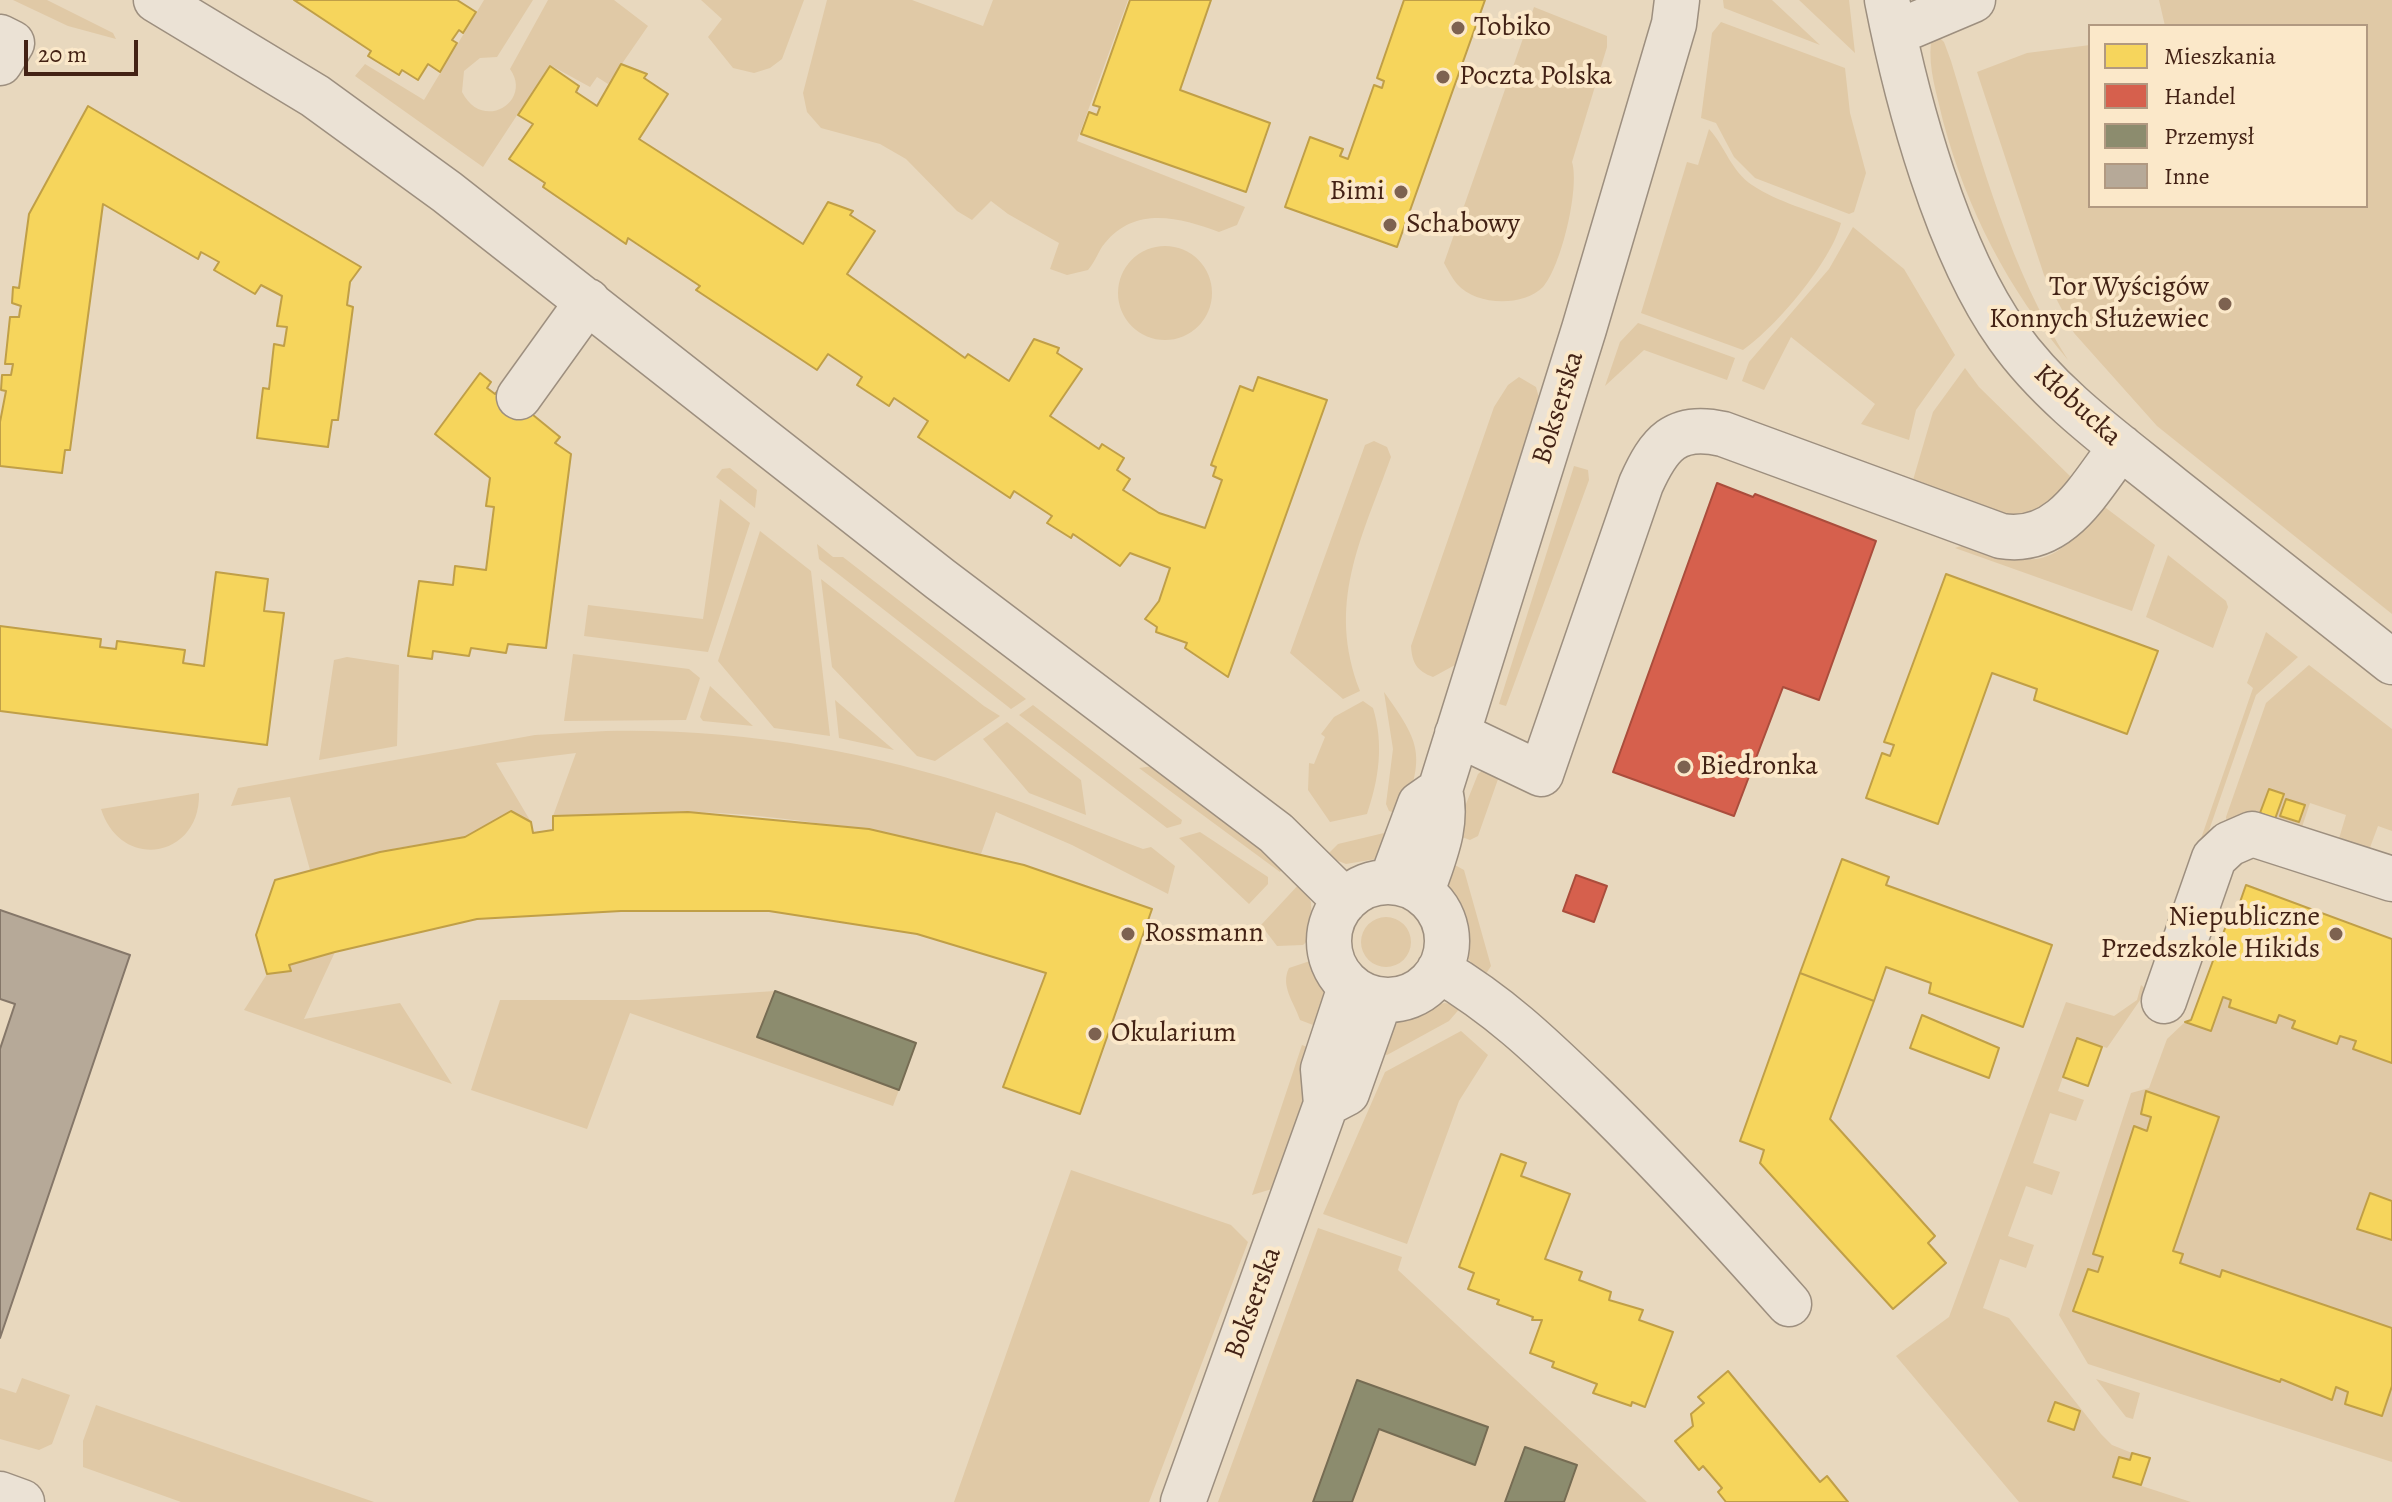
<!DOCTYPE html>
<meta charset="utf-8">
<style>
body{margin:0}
#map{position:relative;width:2392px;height:1502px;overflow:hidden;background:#e8d8be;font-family:Alegreya,serif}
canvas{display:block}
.legend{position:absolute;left:2088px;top:24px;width:280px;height:184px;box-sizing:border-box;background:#fbe8c9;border:2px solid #b19981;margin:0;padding:10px 14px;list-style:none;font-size:24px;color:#432215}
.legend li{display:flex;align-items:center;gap:16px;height:40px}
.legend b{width:40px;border:2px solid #b19981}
.scale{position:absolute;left:24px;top:40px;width:114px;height:36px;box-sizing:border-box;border:4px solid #432215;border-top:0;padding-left:10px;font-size:24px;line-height:28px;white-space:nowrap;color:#432215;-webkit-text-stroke:6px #fbe8c9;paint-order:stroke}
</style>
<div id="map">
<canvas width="2392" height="1502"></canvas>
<ul class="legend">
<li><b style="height:22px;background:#f6d55c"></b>Mieszkania</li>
<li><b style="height:22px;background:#d6604d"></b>Handel</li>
<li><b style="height:22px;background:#8c8c6e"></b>Przemysł</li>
<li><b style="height:22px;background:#b6a998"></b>Inne</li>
</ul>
<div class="scale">20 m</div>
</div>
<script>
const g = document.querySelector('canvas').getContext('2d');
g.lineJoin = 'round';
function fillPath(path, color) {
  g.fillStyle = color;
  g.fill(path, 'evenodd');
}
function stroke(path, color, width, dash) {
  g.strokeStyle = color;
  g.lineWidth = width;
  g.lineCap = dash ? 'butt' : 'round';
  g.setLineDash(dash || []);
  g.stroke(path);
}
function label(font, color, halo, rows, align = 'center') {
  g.font = font + ' Alegreya,serif';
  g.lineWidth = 8;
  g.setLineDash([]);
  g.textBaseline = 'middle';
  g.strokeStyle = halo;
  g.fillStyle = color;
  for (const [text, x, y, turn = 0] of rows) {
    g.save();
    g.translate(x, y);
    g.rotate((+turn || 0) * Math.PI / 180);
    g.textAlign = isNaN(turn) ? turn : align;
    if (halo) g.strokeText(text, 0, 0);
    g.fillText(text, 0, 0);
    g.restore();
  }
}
fillPath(new Path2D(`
 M 13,0 L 47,0 L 113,33 L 116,39 L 68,26 Z
 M 484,0 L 533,0 L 497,57 L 480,58 L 464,71 L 462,92 C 483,133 533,101 510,69 L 548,0 L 614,0 L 648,26 L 608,84 L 597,77 L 590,87 L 550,65 L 483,167 L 355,76 L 365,64 L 424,100 Z
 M 701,0 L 804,0 L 782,59 L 770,68 L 754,73 L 733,68 L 708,37 L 722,19 Z
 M 827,0 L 912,0 L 983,26 L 993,0 L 1128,0 L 1077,141 L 1245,207 L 1237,225 L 1219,232 C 1181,218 1136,205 1105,243 C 1098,251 1096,261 1088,270 L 1067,275 L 1050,269 L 1059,243 L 1008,214 L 991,201 L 972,220 L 957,211 L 906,159 L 880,144 L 821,128 L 807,112 L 803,93 Z
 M 1723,0 L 1772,0 L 1820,45 L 1724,8 Z
 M 1799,0 L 1849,0 L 1855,53 Z
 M 2159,0 L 2392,0 L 2392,614 L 2157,426 L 2074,333 L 2044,275 L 1977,72 L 2027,53 L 2090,45 L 2090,206 L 2366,206 L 2366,26 L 2165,26 Z
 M 1534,7 L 1607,36 L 1607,47 L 1572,162 C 1580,188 1561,267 1543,287 C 1523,307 1476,306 1457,284 C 1452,278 1448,270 1444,263 Z
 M 1721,22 L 1845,68 L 1850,113 L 1866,173 L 1854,212 L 1849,214 L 1755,178 L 1734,157 L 1716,123 L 1701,118 L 1712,33 Z
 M 1938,36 L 1944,42 L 1951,61 C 1982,164 2010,269 2068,360 C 2008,289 1967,210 1943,121 C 1937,94 1928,69 1931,42 Z
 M 1709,129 C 1725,146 1731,171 1752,185 C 1777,202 1813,211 1841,223 C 1831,262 1776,327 1743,350 L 1641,313 L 1687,162 L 1698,165 Z
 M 1853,227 L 1904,269 L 1955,355 L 1916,410 L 1909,440 L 1861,424 L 1875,404 L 1791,337 L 1764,390 L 1742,381 L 1749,362 L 1829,269 Z
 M1118 293a47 47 0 1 1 94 0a47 47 0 1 1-94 0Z
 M 1638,323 L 1735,358 L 1727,380 L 1644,350 L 1605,386 L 1620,342 Z
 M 1965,368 L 1979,387 L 2073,479 L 2047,512 L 2008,519 L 1913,480 L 1933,412 Z
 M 1519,377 L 1536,387 L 1539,398 L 1455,665 L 1433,677 C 1417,671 1412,663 1411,646 L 1494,407 L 1508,385 Z
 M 1374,441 L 1387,447 L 1391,457 C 1361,540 1326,604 1360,691 L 1343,699 L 1290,653 L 1365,445 Z
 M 1574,466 L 1588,470 L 1589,480 L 1506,706 L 1499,704 Z
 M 730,468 L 757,490 L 755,508 L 716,477 L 722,469 Z
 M 720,499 L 750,523 L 708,652 L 584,636 L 588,605 L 703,619 Z
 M 2102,505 L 2155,545 L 2132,611 L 1955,548 C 1967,543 1974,547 1986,551 C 2049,573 2063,551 2102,505 Z
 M 760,531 L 811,571 L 830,736 L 774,728 L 718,661 Z
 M 817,544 L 833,557 L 843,557 L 1026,699 L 1011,709 L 819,559 Z
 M 2168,555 L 2226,601 L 2228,607 L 2213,648 L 2146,617 Z
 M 821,579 L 984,706 L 1000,716 L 935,761 L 917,756 L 832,667 Z
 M 2266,632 L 2298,657 L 2256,695 L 2205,842 L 2196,853 L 2253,688 L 2247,683 Z
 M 573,654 L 689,669 L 700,678 L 686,720 L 564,721 Z
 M 347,657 L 399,665 L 397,746 L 319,760 L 334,660 Z
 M 2309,665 L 2392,729 L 2392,831 L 2378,826 L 2368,853 L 2338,842 L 2346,815 L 2310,803 L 2301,830 L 2227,823 L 2226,817 L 2266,703 Z
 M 710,686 L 753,726 L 703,721 L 700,717 Z
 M 1384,692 C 1422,745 1424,754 1403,816 L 1389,811 L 1386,804 L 1393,749 Z
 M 835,700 L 894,750 L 839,738 Z
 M 1363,701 L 1373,708 C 1384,744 1379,779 1367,814 L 1330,822 L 1308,790 L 1309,763 L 1314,764 L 1325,737 L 1321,734 L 1334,717 Z
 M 1033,705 L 1182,820 L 1181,824 L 1167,828 L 1019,715 Z
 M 1007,722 L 1081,780 L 1086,815 L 1029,793 L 983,739 Z
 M 606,731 C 736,728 865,750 989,791 C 1041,808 1092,830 1143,849 L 1151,847 L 1175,866 L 1168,894 L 1072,845 L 996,812 L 981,854 C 885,833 788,814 689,812 C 644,811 598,815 553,816 L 576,753 L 496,763 L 531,822 L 510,812 L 465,837 L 398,848 L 310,870 L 290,797 L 231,806 L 238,788 L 535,735 Z
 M 1503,765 L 1478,836 L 1470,840 L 1454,834 L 1478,774 L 1484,769 Z
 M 1154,766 L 1286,865 L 1280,872 L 1139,768 Z
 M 199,793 C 201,858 121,872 101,809 Z
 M 1200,832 L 1268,877 L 1268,884 L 1249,904 L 1179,838 Z
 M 1384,833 L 1395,836 L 1376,859 L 1346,864 L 1326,856 L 1338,844 Z
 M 1442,858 L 1464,870 L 1491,966 L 1484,977 C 1453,948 1438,900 1442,858 Z
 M 1301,882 L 1311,902 L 1312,937 L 1303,945 L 1277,946 L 1261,925 Z
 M1361 942a25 25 0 1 1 50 0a25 25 0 1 1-50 0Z
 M 335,952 L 304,1019 L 400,1003 L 452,1084 L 244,1010 L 267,974 L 290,971 L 289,965 Z
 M 1310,961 C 1331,973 1327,1009 1326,1030 L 1300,1020 C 1294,1002 1280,986 1289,968 Z
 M 2141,985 L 2147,990 L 2107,1048 L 2077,1038 L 2058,1091 L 2084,1100 L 2076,1121 L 2050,1113 L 2033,1163 L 2060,1172 L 2052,1195 L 2026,1186 L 2008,1236 L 2034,1245 L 2026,1268 L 2000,1259 L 1983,1308 L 2009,1318 L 2101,1434 L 2112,1445 L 2132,1453 L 2130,1460 L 2114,1477 L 2191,1502 L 2019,1502 L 1896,1356 L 1949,1317 L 2066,1002 L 2114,1016 L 2137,1000 Z
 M 775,991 L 758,1038 L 899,1090 L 893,1106 L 630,1013 L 587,1129 L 471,1090 L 500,1000 L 639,1000 Z
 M 2223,997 L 2231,1000 L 2229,1007 L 2276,1023 L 2279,1015 L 2295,1021 L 2293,1029 L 2336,1043 L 2340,1036 L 2356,1041 L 2353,1049 L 2392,1063 L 2392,1462 L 2088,1364 L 2059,1315 L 2131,1093 L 2149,1088 L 2167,1039 L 2185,1022 L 2211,1030 Z
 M 1445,1003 L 1462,1006 L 1449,1021 L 1387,1055 L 1373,1049 C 1393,1023 1411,1008 1445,1003 Z
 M 1461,1031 L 1488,1055 L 1459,1101 L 1407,1244 L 1323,1214 L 1385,1072 Z
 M 1302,1045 L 1317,1051 L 1288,1158 L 1272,1189 L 1252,1195 Z
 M 1071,1170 L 1231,1225 L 1248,1242 L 1149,1502 L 954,1502 Z
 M 1318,1228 L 1402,1257 L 1398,1270 L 1647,1502 L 1218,1502 Z
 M 22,1378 L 70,1395 L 52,1444 L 39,1450 L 0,1439 L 0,1388 L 16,1393 Z
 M 2096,1379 L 2140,1393 L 2133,1419 L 2126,1417 Z
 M 96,1405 L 374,1502 L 181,1502 L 83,1467 L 83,1441 Z`), '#e0c9a6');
const homes = new Path2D(`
 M 294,0 L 457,0 L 476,12 L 463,33 L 459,30 L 452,40 L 457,43 L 440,72 L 428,64 L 418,80 L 402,70 L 399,75 L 368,56 L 371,51 Z
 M 1130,0 L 1211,0 L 1180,90 L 1270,123 L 1246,192 L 1081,134 L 1089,112 L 1097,115 L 1100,107 L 1093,105 Z
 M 1404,0 L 1485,0 L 1397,247 L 1285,207 L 1310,137 L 1343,149 L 1340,156 L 1348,159 L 1374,85 L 1382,88 L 1384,81 L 1377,78 Z
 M 621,64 L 647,74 L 644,78 L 668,94 L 639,139 L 803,244 L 828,202 L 853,211 L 850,215 L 875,231 L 847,274 L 965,358 L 968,354 L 1009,381 L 1034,339 L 1059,348 L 1057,353 L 1082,369 L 1050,416 L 1099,449 L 1102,444 L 1124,458 L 1117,470 L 1130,479 L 1123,490 L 1159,513 L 1205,528 L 1222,480 L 1213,476 L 1216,467 L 1211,465 L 1240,386 L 1253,391 L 1258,377 L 1327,400 L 1228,677 L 1185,648 L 1187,643 L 1156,632 L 1157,627 L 1145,619 L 1159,601 L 1170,568 L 1130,553 L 1120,566 L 1073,534 L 1071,538 L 1047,523 L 1052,516 L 1014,491 L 1010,498 L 918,437 L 928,421 L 894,398 L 889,406 L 857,385 L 862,377 L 828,354 L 817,370 L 696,290 L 700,286 L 628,238 L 626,244 L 543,187 L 545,183 L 509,159 L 533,124 L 518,115 L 550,66 L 579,86 L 576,92 L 597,106 Z
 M 88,106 L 361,267 L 350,282 L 347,305 L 353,307 L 338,420 L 332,420 L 328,447 L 257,438 L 263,388 L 269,389 L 274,344 L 284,346 L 287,327 L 277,326 L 282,296 L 261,285 L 255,294 L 214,270 L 219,262 L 201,252 L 198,259 L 103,204 L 70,450 L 65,450 L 62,473 L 0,466 L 0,422 L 6,391 L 1,390 L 2,375 L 11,375 L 13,364 L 5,364 L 10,317 L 19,317 L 20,310 L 21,306 L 12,303 L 13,287 L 19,288 L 29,214 Z
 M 480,373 L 491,382 L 487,388 L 495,394 L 500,388 L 560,437 L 555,443 L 571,454 L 546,648 L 508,644 L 506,653 L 471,648 L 469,656 L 433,651 L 432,659 L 408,656 L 419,581 L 453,585 L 455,566 L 486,570 L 494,507 L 486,506 L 490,478 L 435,434 Z
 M 216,572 L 268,579 L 264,611 L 284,613 L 267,745 L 0,711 L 0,626 L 101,639 L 100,647 L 116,649 L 117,641 L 185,650 L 183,663 L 204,666 Z
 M 1946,574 L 2158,651 L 2127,734 L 2034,700 L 2037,689 L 1992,673 L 1938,824 L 1866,798 L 1882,753 L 1890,756 L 1894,745 L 1884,742 Z
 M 2269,789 L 2284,794 L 2275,819 L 2260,813 Z
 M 2286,799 L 2305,805 L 2299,822 L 2280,816 Z
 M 511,811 L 531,822 L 533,833 L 553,830 L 553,816 L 688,812 L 869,829 L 1024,865 L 1152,909 L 1080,1114 L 1003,1087 L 1046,973 L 917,934 L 769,911 L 621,911 L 477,919 L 335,952 L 289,965 L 291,971 L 267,974 L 256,935 L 275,880 L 380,852 L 465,837 Z
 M 1842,859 L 1889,877 L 1886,885 L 2052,945 L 2023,1027 L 1929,993 L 1931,983 L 1886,967 L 1874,1001 L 1800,973 Z
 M 2246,885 L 2392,939 L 2392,1063 L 2353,1049 L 2356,1041 L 2340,1036 L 2337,1044 L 2292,1028 L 2295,1021 L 2279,1015 L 2276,1023 L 2229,1007 L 2231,1000 L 2223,997 L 2211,1031 L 2185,1022 L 2191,1020 L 2227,923 L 2219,921 L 2220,918 L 2233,922 Z
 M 1800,973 L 1874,1001 L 1830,1119 L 1935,1236 L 1928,1243 L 1946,1263 L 1893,1309 L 1760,1163 L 1764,1150 L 1740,1141 Z
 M 1922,1015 L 1999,1048 L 1989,1078 L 1910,1048 Z
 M 2077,1038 L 2102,1047 L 2088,1086 L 2063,1077 Z
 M 2146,1091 L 2219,1117 L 2173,1251 L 2183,1254 L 2180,1263 L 2220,1277 L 2222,1270 L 2392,1328 L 2392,1386 L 2382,1416 L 2345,1404 L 2348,1392 L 2336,1387 L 2332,1400 L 2281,1379 L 2280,1382 L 2073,1311 L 2088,1269 L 2098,1272 L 2103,1257 L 2093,1254 L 2134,1126 L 2147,1131 L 2151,1117 L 2141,1114 Z
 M 1501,1154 L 1526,1163 L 1521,1176 L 1570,1194 L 1545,1259 L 1582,1272 L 1579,1280 L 1611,1292 L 1609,1300 L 1643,1310 L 1639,1320 L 1673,1332 L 1645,1407 L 1632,1402 L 1631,1406 L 1593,1393 L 1597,1384 L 1552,1367 L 1554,1362 L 1530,1353 L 1542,1320 L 1532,1320 L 1533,1317 L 1497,1304 L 1499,1300 L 1468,1289 L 1474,1273 L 1459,1267 Z
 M 2370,1193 L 2392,1201 L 2392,1240 L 2357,1229 Z
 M 1728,1371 L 1820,1482 L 1827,1476 L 1848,1502 L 1726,1502 L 1718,1492 L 1722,1488 L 1703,1466 L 1699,1470 L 1675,1441 L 1693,1426 L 1691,1414 L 1704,1403 L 1698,1397 Z
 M 2055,1402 L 2080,1411 L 2074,1430 L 2048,1421 Z
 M 2132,1453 L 2150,1458 L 2141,1485 L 2113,1477 L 2119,1457 L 2130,1460 Z`);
fillPath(homes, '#f6d55c');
stroke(homes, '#c09f47', 2);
const shops = new Path2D(`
 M 1717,483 L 1753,497 L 1755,494 L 1876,541 L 1819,700 L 1783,687 L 1734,816 L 1613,772 Z
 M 1576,875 L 1607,886 L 1594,922 L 1563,911 Z`);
fillPath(shops, '#d6604d');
stroke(shops, '#aa4d3c', 2);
const industry = new Path2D(`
 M 775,991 L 916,1043 L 899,1090 L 757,1037 Z
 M 1357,1380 L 1488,1427 L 1475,1465 L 1379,1429 L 1352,1502 L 1313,1502 Z
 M 1525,1447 L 1577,1465 L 1564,1502 L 1505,1502 Z`);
fillPath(industry, '#8c8c6e');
stroke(industry, '#766c53', 2);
const building = new Path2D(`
 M 0,910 L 130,955 L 0,1338 L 0,1049 L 15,1004 L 0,999 Z`);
fillPath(building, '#b6a998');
stroke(building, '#857769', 2);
const minor = new Path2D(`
 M 156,0 L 315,96 L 447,192 L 940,579 L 1276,833 L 1345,901
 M 1887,0 C 1907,102 1947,251 2008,336 C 2051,397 2115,442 2172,488 C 2245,546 2319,604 2392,662
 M 1895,33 L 1973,0
 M 0,37 L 12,43 L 0,63
 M 519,397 L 588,301
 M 1457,734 L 1541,774 L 1641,484 C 1659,444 1675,423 1723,434 L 2001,536 C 2061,546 2089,488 2121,447
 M 1391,882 L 1420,804 L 1440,790
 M1329 941a59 59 0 1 1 118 0a59 59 0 1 1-118 0Z
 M 1422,892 C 1433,858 1449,826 1440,790 L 1584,329 L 1674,24 L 1677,0
 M 1439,970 C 1500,1006 1541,1046 1591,1094 C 1660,1161 1725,1232 1789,1304
 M 2164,1001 L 2214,858 L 2229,844 L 2252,834 L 2392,879
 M 1326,1104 L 1347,1093 L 1380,1000
 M 0,1494 L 22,1502
 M 1183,1502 L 1326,1104 L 1323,1069 L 1350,987`);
stroke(minor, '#9d8f7f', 47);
stroke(minor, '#ebe2d5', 44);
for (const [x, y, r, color] of [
 [1458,28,8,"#7d6250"],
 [1443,77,8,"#7d6250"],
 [1401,192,8,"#7d6250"],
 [1390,225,8,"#7d6250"],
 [2225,304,8,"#7d6250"],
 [1684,767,8,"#7d6250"],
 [1128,934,8,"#7d6250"],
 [2336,934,8,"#7d6250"],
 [1095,1034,8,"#7d6250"]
]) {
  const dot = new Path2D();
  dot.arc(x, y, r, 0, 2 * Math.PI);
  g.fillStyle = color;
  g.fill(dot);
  stroke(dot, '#fbe8c9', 3);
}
label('28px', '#432215', '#fbe8c9', [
 ["Tobiko",1474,28],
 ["Poczta Polska",1459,77],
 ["Bimi",1385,192,"right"],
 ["Schabowy",1406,225],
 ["Tor Wyścigów",2209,288,"right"],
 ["Konnych Służewiec",2209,320,"right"],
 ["Biedronka",1700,767],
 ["Niepubliczne",2320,918,"right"],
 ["Przedszkole Hikids",2320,950,"right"],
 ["Rossmann",1144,934],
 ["Okularium",1111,1034]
], 'left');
label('28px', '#432215', '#fbe8c9', [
 ["Kłobucka",2077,406,42],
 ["Bokserska",1559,408,-73],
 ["Bokserska",1254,1303,-70]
]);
</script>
